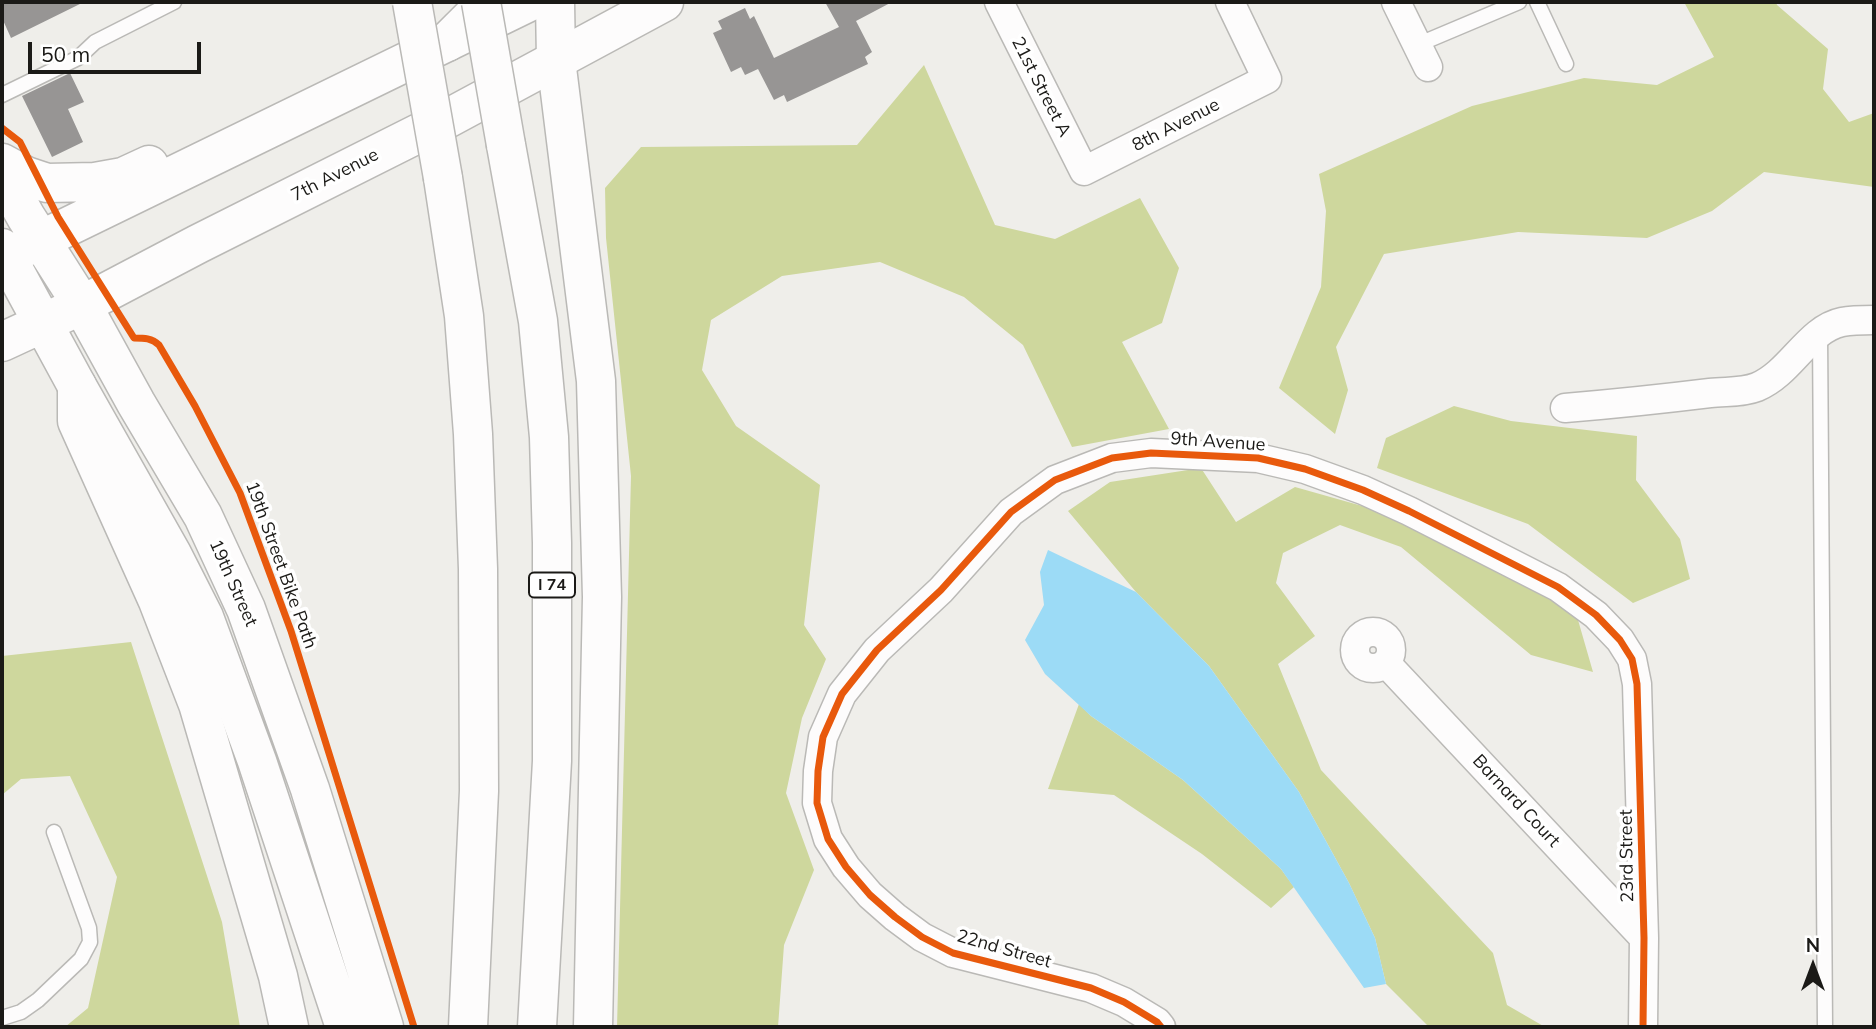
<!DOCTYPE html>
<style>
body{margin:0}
#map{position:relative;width:1876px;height:1029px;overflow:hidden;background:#efeeea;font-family:Mulish,sans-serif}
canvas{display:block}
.frame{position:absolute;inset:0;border:4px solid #1b1a17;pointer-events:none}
.north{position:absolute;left:1778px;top:931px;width:70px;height:70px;-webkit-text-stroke:5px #fff;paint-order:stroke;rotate:0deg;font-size:19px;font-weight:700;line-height:28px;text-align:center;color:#1b1a17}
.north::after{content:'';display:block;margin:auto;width:24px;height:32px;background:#1b1a17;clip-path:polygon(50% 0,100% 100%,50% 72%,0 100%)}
.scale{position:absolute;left:28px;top:42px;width:173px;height:32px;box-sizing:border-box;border:4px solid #1b1a17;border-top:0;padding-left:9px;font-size:21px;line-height:24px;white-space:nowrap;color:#1b1a17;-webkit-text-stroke:5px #fff;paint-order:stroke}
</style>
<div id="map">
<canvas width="1876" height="1029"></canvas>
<div class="frame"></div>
<div class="north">N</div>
<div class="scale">50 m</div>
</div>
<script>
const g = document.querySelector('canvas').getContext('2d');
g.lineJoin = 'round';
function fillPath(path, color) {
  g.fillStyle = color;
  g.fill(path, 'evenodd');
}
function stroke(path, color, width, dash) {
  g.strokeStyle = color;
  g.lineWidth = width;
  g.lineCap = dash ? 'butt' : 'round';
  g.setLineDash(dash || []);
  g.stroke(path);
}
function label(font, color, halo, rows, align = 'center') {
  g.font = font + ' Mulish,sans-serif';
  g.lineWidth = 7;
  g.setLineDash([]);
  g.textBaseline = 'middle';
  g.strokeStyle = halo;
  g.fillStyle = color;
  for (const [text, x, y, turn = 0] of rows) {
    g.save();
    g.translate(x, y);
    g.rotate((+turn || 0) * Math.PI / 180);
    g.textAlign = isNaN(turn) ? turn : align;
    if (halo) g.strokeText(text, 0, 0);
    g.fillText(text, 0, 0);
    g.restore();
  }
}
fillPath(new Path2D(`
 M 1684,2 L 1776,2 L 1777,5 L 1828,49 L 1823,89 L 1849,122 L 1874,113 L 1874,187 L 1764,172 L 1712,211 L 1647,238 L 1518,232 L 1384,254 L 1336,347 L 1348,390 L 1335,434 L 1279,388 L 1321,287 L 1326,211 L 1319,174 L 1472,106 L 1584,78 L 1657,85 L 1714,57 Z
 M 924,65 L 995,225 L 1055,239 L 1140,198 L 1179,268 L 1162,323 L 1122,342 L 1169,429 L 1072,447 L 1023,345 L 964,297 L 880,262 L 782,276 L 711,320 L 702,370 L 736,426 L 820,485 L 804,625 L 826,659 L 802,718 L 786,793 L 814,870 L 784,945 L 778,1027 L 617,1027 L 631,476 L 606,238 L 605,188 L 641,147 L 857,145 Z
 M 1454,406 L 1511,421 L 1637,436 L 1636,480 L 1680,539 L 1690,579 L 1633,603 L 1528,524 L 1377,468 L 1386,438 Z
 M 1201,468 L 1236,522 L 1295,487 L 1394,515 L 1576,613 L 1593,672 L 1531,655 L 1401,547 L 1340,525 L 1283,553 L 1276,583 L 1315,636 L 1278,664 L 1321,770 L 1493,953 L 1507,1005 L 1545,1027 L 1429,1027 L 1386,984 L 1375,938 L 1349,883 L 1299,792 L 1209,666 L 1136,592 L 1068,511 L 1110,482 Z
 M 131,642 L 222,922 L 240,1027 L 65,1027 L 88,1008 L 117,877 L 70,776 L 21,779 L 2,795 L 2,656 Z
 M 1079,704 L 1091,716 L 1183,780 L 1281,869 L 1294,887 L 1271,908 L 1202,854 L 1114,795 L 1048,789 Z`), '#ced79d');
fillPath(new Path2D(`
 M 1048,550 L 1136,592 L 1209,666 L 1299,792 L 1349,883 L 1375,938 L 1386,984 L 1364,988 L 1281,869 L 1183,780 L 1091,716 L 1045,674 L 1025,640 L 1044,605 L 1040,572 Z`), '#9cdbf6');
fillPath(new Path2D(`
 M 2,2 L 84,2 L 11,38 L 2,18 Z
 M 825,2 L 892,2 L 856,21 L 872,52 L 865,57 L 868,64 L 787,102 L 784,95 L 774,100 L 758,69 L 745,75 L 741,67 L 731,72 L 713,33 L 722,29 L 718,21 L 745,8 L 750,19 L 754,16 L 774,58 L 839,27 Z
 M 70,73 L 84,102 L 68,109 L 83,142 L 52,157 L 22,96 Z`), '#979594');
const lane = new Path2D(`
 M 1537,2 L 1566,64
 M 1417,45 L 1519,2
 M 2,95 L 78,58 L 95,42 L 174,2
 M 1820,333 L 1825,1027
 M 2,1018 L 21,1012 L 38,1000 L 81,959 L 90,942 L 89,928 L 54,832`);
const street = new Path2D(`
 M 999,2 L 1084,171 L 1267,79 L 1230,2
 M 1396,2 L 1428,67
 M 1565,408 C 1613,404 1661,399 1710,393 C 1726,391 1742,393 1757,387 C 1791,373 1808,329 1842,322 C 1852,320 1864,320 1874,320
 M1355 650a18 18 0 1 1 36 0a18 18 0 1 1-36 0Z
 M 1386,663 L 1644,938
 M 1161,1027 L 1157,1022 L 1124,1002 L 1091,988 L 953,953 L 922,937 L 895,917 L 870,895 L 846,867 L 828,839 L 817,803 L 818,771 L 823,737 L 842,694 L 877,650 L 941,590 L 1011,512 L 1055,480 L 1112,458 L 1151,453 L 1258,458 L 1305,469 L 1363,490 L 1409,511 L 1558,587 L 1596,615 L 1620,640 L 1632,659 L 1637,684 L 1644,938 L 1643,1027`);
const secondary = new Path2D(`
 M 2,163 L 26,176 L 47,183 L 95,182 L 123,177 L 149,165
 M 2,174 L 26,217 L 82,305 L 136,403 L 203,516 L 246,609 L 310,789 L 384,1027
 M 2,248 L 77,386 L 172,554 L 204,617 L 257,761 L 345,1027
 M 18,251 L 529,2
 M 2,342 L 82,305 L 198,244 L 443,121 L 664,2`);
const highway = new Path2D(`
 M 555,2 L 556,60 L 596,381 L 602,597 L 593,1027
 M 447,42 L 487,2
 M 506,145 L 538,321 L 549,437 L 552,543 L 552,761 L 537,1027
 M 443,178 L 464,316 L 473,434 L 478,569 L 479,791 L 468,1027
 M 77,386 L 77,421 L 158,601 L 198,704 L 278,976 L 289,1027`);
stroke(lane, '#bab9b6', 17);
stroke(street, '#bab9b6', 31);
stroke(secondary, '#bab9b6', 41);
stroke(highway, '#bab9b6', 41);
stroke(lane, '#fdfcfc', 14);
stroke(street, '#fdfcfc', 28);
stroke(secondary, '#fdfcfc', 38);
stroke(highway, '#fdfcfc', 38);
const highwayBridge = new Path2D(`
 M 412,2 L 443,178
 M 481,2 L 506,145`);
stroke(highwayBridge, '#bab9b6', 41, []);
stroke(highwayBridge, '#fdfcfc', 38);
stroke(new Path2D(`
 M 2,128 L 20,142 L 58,217 L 134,338 C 144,338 152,338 159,345 L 195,406 L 240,493 L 291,631 L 414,1027
 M 1161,1027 L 1157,1022 L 1124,1002 L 1091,988 L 953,953 L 922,937 L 895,917 L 870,895 L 846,867 L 828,839 L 817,803 L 818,771 L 823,737 L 842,694 L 877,650 L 941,590 L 1011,512 L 1055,480 L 1112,458 L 1151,453 L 1258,458 L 1305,469 L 1363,490 L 1409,511 L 1558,587 L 1596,615 L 1620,640 L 1632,659 L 1637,684 L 1644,938 L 1643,1027`), '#e8590c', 7);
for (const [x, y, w] of [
 [552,585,46]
]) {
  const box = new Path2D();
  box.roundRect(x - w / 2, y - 12.5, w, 25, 5);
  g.fillStyle = '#fff';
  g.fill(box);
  stroke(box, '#1b1a17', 2);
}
label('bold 16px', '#1b1a17', null, [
 ["I 74",552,585]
]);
label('18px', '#1b1a17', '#fff', [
 ["21st Street A",1041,87,63],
 ["8th Avenue",1176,125,-27],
 ["7th Avenue",335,175,-27],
 ["9th Avenue",1218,442,4],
 ["19th Street Bike Path",281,565,70],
 ["19th Street",233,583,66],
 ["Barnard Court",1516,801,47],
 ["23rd Street",1627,856,-91],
 ["22nd Street",1004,949,16]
]);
</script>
